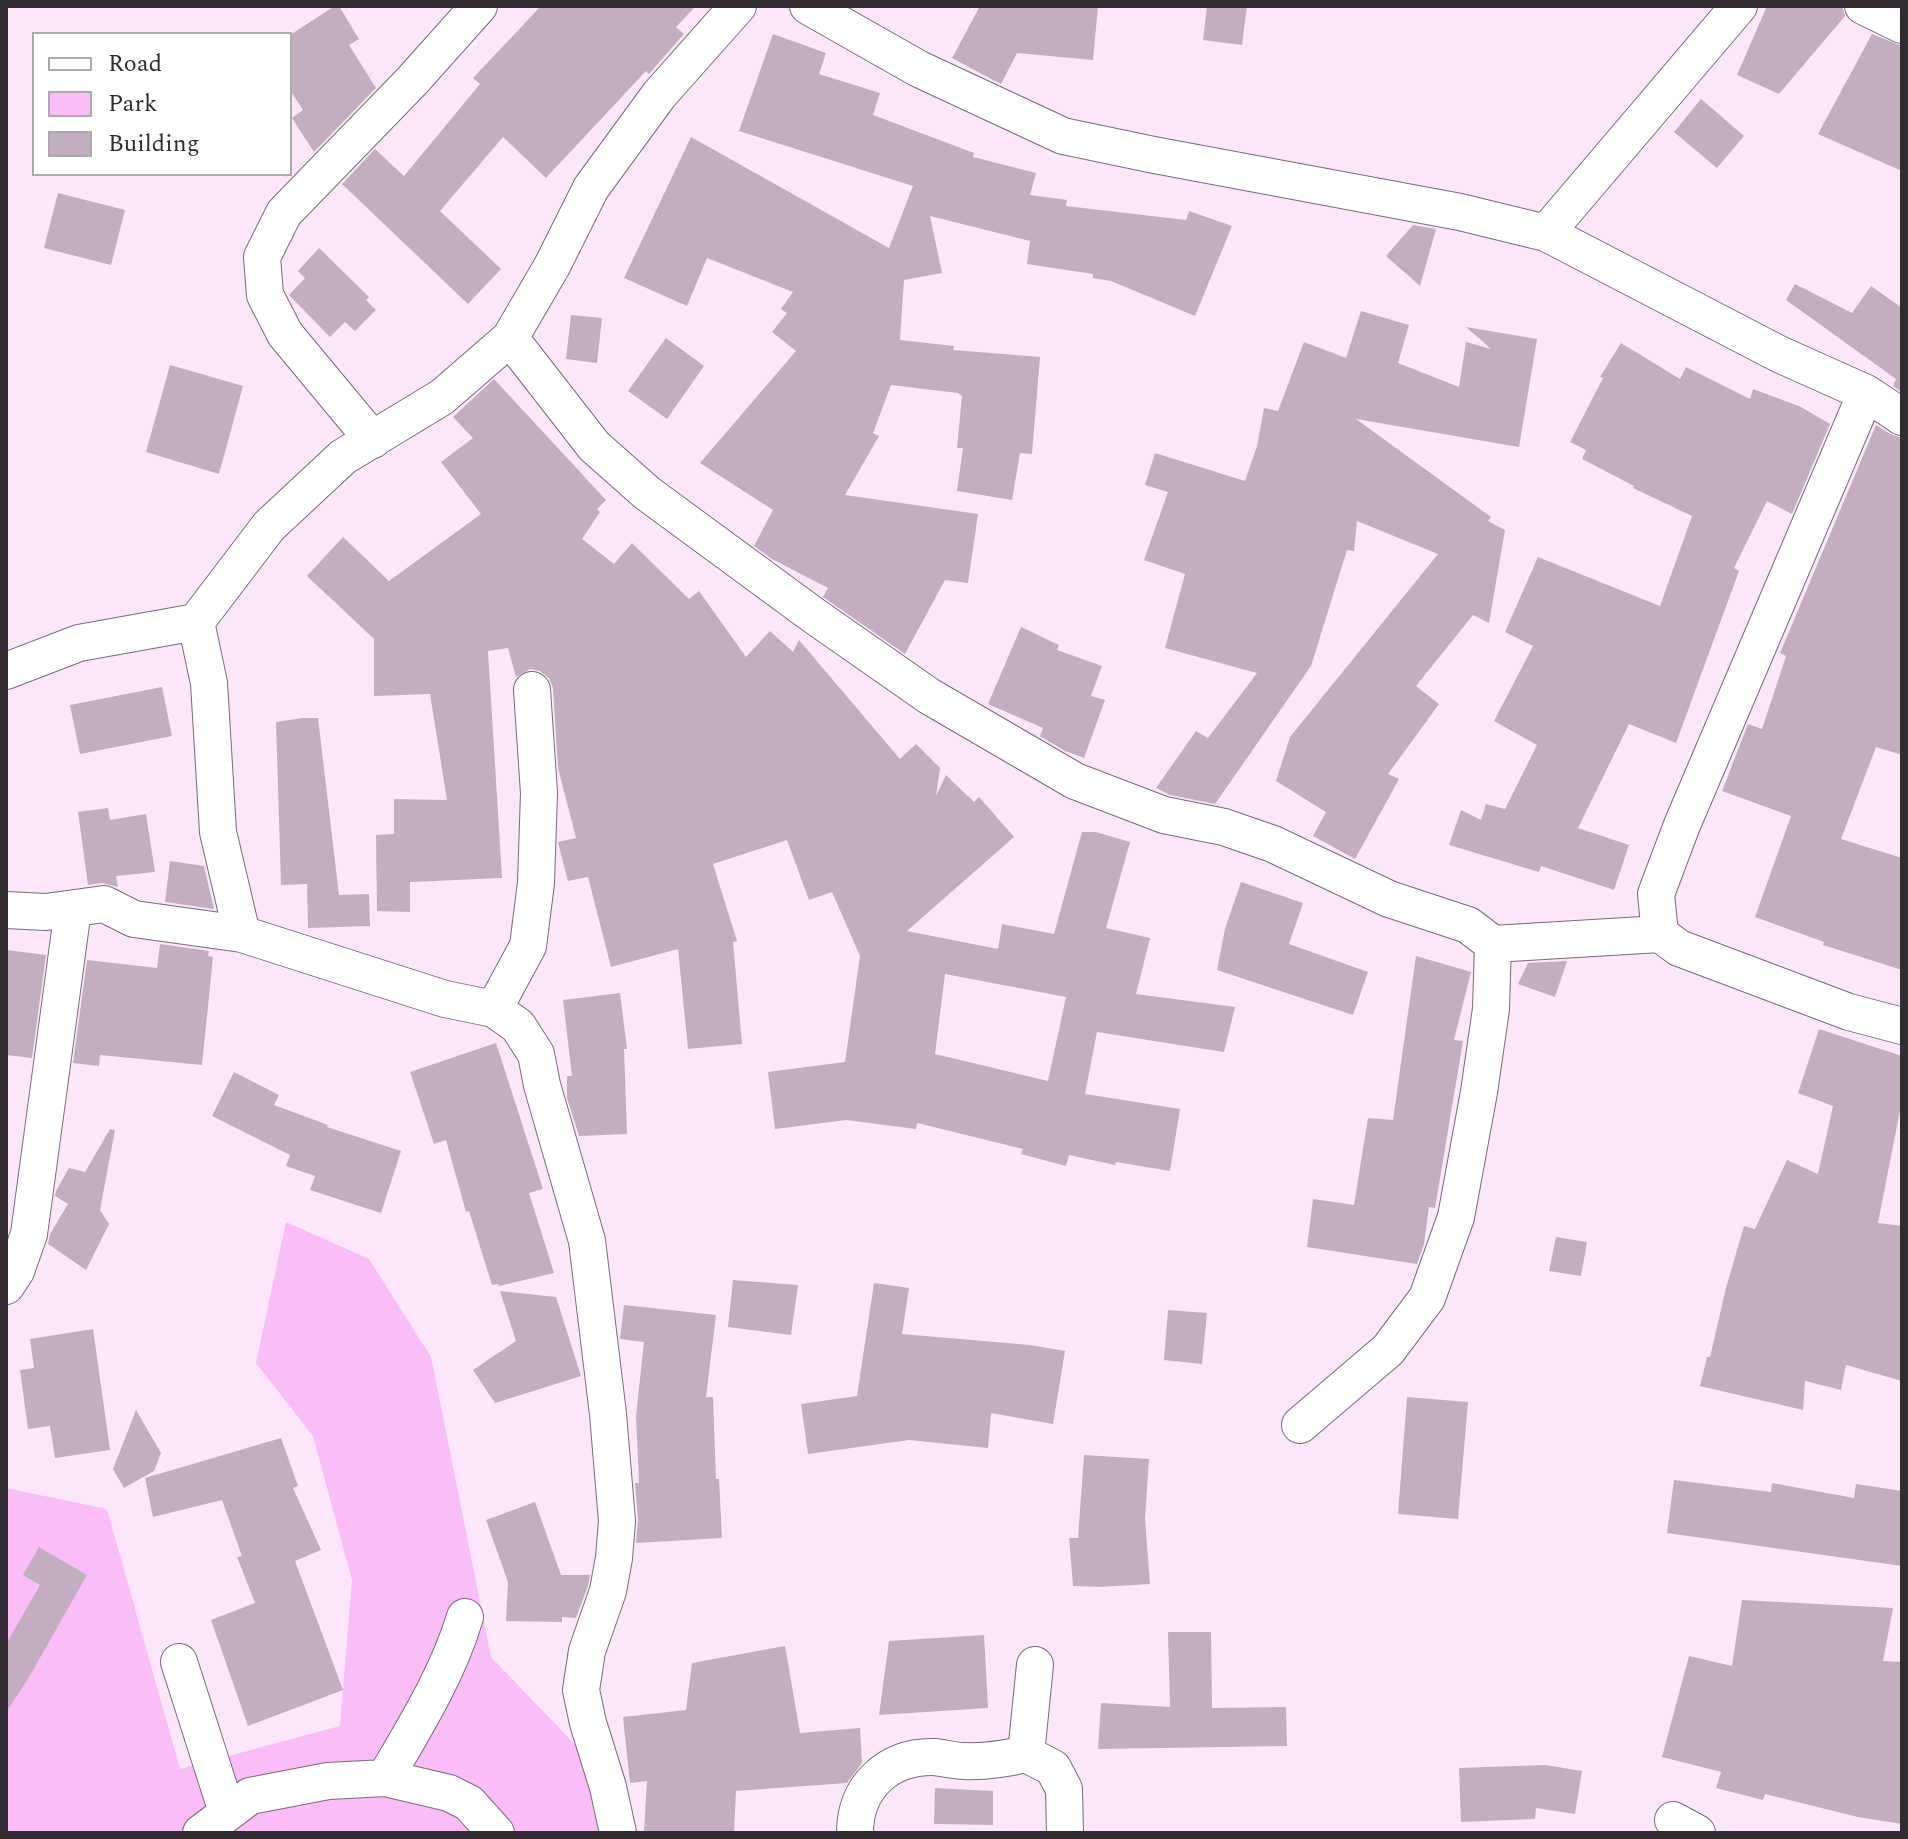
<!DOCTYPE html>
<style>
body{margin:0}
#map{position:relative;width:1908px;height:1839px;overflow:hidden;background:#fbe6fa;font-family:Spectral,serif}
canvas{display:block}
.frame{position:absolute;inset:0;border:8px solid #332b32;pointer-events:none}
.legend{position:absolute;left:32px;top:32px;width:260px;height:144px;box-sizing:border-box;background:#fff;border:2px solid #adaaad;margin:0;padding:10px 14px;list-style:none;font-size:24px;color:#332b32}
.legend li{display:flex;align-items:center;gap:16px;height:40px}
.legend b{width:40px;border:2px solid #adaaad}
</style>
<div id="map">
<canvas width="1908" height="1839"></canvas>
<div class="frame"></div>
<ul class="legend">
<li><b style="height:10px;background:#fff"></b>Road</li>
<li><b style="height:22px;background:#fabdf7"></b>Park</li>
<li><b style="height:22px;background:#c3aec1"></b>Building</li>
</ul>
</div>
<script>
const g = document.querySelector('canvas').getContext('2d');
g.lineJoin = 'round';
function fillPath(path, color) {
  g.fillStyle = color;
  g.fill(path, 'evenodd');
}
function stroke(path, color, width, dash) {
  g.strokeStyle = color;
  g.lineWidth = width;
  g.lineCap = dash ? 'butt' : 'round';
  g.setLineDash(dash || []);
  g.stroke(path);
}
fillPath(new Path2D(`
 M 286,1222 L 369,1259 L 431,1357 L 491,1657 L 586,1756 L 605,1833 L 6,1833 L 6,1488 L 107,1509 L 180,1769 L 340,1726 L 352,1580 L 313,1436 L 256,1363 Z`), '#fabdf7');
fillPath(new Path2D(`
 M 335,6 L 339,6 L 359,39 L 349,45 L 376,88 L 314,152 L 292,118 L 303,110 L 290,90 L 290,35 Z
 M 541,6 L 696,6 L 676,27 L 684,34 L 649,74 L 646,71 L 546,178 L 503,137 L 440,211 L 501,269 L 468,304 L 342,184 L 375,149 L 404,176 L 480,84 L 473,78 Z
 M 980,6 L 1098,6 L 1093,60 L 1017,53 L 1001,84 L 997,82 L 952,58 Z
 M 1207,6 L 1247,6 L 1242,45 L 1203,40 Z
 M 1767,6 L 1842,6 L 1845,16 L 1779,94 L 1737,75 Z
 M 773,34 L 826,53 L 819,74 L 880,93 L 873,115 L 974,153 L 973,157 L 1036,173 L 1030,195 L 1067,200 L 1066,206 L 1186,220 L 1189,211 L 1232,226 L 1195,316 L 1111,281 L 1093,278 L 1093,274 L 1027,264 L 1030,241 L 930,216 L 942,273 L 904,280 L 900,340 L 954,346 L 953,350 L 1040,357 L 1032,454 L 1020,453 L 1012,500 L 957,491 L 963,448 L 957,448 L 962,396 L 958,393 L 891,385 L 873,433 L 879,436 L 845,495 L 978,514 L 968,583 L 945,580 L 905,654 L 823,597 L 828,588 L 772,559 L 754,546 L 773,510 L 700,463 L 796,351 L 772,332 L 787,313 L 781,309 L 793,292 L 707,258 L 687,306 L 624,278 L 691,137 L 889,248 L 913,186 L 739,131 Z
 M 1872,34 L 1902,46 L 1902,171 L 1818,134 Z
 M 1701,99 L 1744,136 L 1717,168 L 1674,132 Z
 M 58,193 L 125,210 L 111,265 L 44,248 Z
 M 1413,225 L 1436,229 L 1420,286 L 1386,256 Z
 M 319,248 L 369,297 L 366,300 L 376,310 L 355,331 L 345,322 L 330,337 L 289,295 L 305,278 L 298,271 Z
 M 1795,284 L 1852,313 L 1871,286 L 1902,308 L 1902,392 L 1893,386 L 1896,379 L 1786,300 Z
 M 1361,311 L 1409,325 L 1398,363 L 1459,387 L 1466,342 L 1491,349 L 1466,327 L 1537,339 L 1519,447 L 1356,419 L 1491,517 L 1488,521 L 1505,530 L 1489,623 L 1473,615 L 1416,686 L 1439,704 L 1388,774 L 1399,779 L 1355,859 L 1313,836 L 1326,812 L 1276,781 L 1290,737 L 1438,554 L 1357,521 L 1354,551 L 1347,550 L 1311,666 L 1215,804 L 1170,795 L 1156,788 L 1196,731 L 1208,738 L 1257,673 L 1165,648 L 1185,574 L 1144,560 L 1168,492 L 1145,485 L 1155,453 L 1245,481 L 1257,446 L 1264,408 L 1278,411 L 1304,342 L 1346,358 Z
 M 571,315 L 602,318 L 597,363 L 566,359 Z
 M 666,338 L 704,366 L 667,419 L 628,391 Z
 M 1621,343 L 1680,379 L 1686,367 L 1750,399 L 1753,389 L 1801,407 L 1830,424 L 1792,514 L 1767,501 L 1734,568 L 1739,571 L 1676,743 L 1629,724 L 1578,828 L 1629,845 L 1614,890 L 1541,866 L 1539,872 L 1449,845 L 1461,810 L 1481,820 L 1486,804 L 1505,809 L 1537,745 L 1494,721 L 1533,646 L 1505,632 L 1538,557 L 1660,606 L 1692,516 L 1633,488 L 1634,486 L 1582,459 L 1586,450 L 1570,442 L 1603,378 L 1600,377 Z
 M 170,365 L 243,386 L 219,474 L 146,452 Z
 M 494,379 L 606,500 L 597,509 L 600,512 L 582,539 L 614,564 L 632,543 L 689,599 L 699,591 L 746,657 L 770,631 L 793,652 L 799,640 L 900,759 L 916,744 L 940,768 L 936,796 L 946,775 L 974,802 L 979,797 L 1014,837 L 907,931 L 998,949 L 1002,924 L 1054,934 L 1082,832 L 1096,832 L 1130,842 L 1106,928 L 1150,938 L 1136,994 L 1235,1007 L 1224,1052 L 1097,1032 L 1085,1094 L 1180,1109 L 1170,1171 L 1116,1162 L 1115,1165 L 1069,1155 L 1066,1166 L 1021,1154 L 1023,1149 L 917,1123 L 916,1129 L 846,1120 L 775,1129 L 768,1072 L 845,1062 L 860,956 L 832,892 L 809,900 L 787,840 L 713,864 L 737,941 L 733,942 L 742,1044 L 688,1049 L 678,949 L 611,967 L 588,877 L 568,881 L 558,842 L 576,838 L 558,768 L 553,688 L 549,678 L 540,671 L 530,669 L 516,677 L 508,648 L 488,651 L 502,878 L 410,882 L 410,912 L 377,911 L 376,835 L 394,834 L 394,799 L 447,800 L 430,694 L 374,696 L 374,639 L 307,576 L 343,537 L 389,581 L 481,514 L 441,462 L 473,438 L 453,417 ZM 945,974 L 1066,997 L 1048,1081 L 935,1054 Z
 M 1876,425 L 1890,434 L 1902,438 L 1902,755 L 1876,747 L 1841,839 L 1902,858 L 1902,970 L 1823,945 L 1824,942 L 1755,917 L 1791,816 L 1722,791 L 1748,724 L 1762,729 L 1786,656 L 1780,653 Z
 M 1021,627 L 1059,645 L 1057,650 L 1102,666 L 1091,696 L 1105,700 L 1084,758 L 1065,751 L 1040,736 L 1043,728 L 988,704 Z
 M 162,687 L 172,736 L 80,754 L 70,705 Z
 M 303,718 L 318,718 L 339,895 L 369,894 L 370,926 L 308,928 L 307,884 L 281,885 L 276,722 Z
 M 108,808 L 110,820 L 146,814 L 155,872 L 116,876 L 118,887 L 102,883 L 88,885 L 78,812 Z
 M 170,861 L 204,866 L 214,909 L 165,902 Z
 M 1241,882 L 1303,903 L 1289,944 L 1368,972 L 1353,1015 L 1217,970 L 1225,929 Z
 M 160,944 L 209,951 L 208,956 L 213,957 L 202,1065 L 100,1055 L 99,1066 L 73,1063 L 87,960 L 157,968 Z
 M 6,950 L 46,955 L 32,1058 L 6,1055 Z
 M 1416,956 L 1471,972 L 1454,1040 L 1463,1041 L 1435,1208 L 1429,1207 L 1424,1244 L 1417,1264 L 1307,1247 L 1313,1199 L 1354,1205 L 1368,1118 L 1393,1120 Z
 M 1567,961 L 1555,997 L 1518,984 L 1528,963 Z
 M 620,993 L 627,1049 L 624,1049 L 627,1134 L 579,1136 L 567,1098 L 567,1076 L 572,1076 L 563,1000 Z
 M 1819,1029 L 1902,1056 L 1902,1100 L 1878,1223 L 1902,1226 L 1902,1381 L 1846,1365 L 1841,1390 L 1805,1381 L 1803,1410 L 1700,1386 L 1707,1357 L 1710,1357 L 1726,1288 L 1744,1226 L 1755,1229 L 1787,1160 L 1818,1174 L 1833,1106 L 1798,1093 Z
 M 496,1043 L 543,1189 L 529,1193 L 554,1273 L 499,1286 L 498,1284 L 492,1285 L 469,1211 L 466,1212 L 446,1140 L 434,1144 L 410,1072 Z
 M 234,1072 L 279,1095 L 274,1105 L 328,1125 L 327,1127 L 401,1151 L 381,1213 L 310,1190 L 315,1176 L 286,1166 L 290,1155 L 212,1116 Z
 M 110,1129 L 115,1130 L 100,1210 L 109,1224 L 86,1270 L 48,1244 L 50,1234 L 68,1204 L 55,1196 L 56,1191 L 69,1168 L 85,1172 Z
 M 1556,1237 L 1587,1242 L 1581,1276 L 1549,1271 Z
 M 733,1280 L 798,1285 L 791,1335 L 728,1327 Z
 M 874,1283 L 909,1288 L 902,1334 L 1030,1345 L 1065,1351 L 1053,1424 L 991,1413 L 988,1448 L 909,1440 L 808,1454 L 801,1404 L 857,1396 Z
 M 500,1291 L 556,1297 L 581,1376 L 495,1403 L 473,1370 L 516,1341 Z
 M 624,1305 L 716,1315 L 706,1397 L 713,1397 L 716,1479 L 719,1479 L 722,1538 L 636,1543 L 638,1519 L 635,1483 L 639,1483 L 636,1416 L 644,1342 L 620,1339 Z
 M 1168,1310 L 1207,1313 L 1202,1364 L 1164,1360 Z
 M 93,1329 L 110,1450 L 55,1458 L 50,1426 L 28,1429 L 20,1370 L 34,1368 L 30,1339 Z
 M 1407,1397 L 1468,1402 L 1458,1519 L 1398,1514 Z
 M 136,1410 L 161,1453 L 154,1471 L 124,1488 L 113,1469 Z
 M 281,1438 L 298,1486 L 293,1488 L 321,1550 L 295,1561 L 343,1690 L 248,1726 L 211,1620 L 255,1603 L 237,1557 L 242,1556 L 222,1500 L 153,1517 L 145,1478 Z
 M 1084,1455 L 1149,1459 L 1145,1519 L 1150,1584 L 1099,1587 L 1073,1586 L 1069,1538 L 1078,1538 Z
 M 1674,1480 L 1771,1492 L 1772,1483 L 1854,1498 L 1856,1484 L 1902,1491 L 1902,1566 L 1667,1533 Z
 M 535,1502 L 561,1575 L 590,1575 L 588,1586 L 576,1618 L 562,1617 L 562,1622 L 506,1621 L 508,1582 L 486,1520 Z
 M 39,1547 L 87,1575 L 28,1679 L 6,1712 L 6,1644 L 40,1585 L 23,1575 Z
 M 1742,1600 L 1893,1608 L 1883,1661 L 1902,1662 L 1902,1824 L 1858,1817 L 1765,1794 L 1763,1800 L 1716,1788 L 1721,1772 L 1662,1757 L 1689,1656 L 1732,1666 Z
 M 1168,1632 L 1211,1632 L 1212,1708 L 1286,1707 L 1287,1746 L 1098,1749 L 1101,1703 L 1170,1707 Z
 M 984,1635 L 988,1708 L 879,1715 L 889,1641 Z
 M 785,1646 L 800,1733 L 860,1728 L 862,1763 L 847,1783 L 736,1791 L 734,1833 L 644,1831 L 647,1781 L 630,1783 L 623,1717 L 686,1710 L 692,1663 Z
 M 1545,1765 L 1582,1771 L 1575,1814 L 1536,1808 L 1535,1819 L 1461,1822 L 1459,1768 Z
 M 935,1788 L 993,1791 L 993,1825 L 934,1824 Z`), '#c3aec1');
const minor = new Path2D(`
 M 808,6 L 919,69 L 1063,136 L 1154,155 L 1460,212 L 1546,233 L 1779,354 L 1866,393 L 1902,417
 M 1863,6 L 1902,25
 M 1546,233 L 1739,6
 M 510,338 L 594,446 L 647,493 L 813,615 L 929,696 L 1075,781 L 1164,815 L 1224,827 L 1273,844 L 1389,899 L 1468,925 L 1493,944 L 1491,1009 L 1479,1092 L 1456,1217 L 1427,1298 L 1388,1350 L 1300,1425
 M 1866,393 L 1682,825 L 1656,894 L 1660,934 L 1679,948 L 1849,1012 L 1902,1026
 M 373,440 L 285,334 L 265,295 L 262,257 L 284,213 L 412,81 L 479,6
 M 196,622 L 209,683 L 218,832 L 242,934
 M 6,671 L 79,643 L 196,622 L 269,526 L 343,457 L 442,397 L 510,338 L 552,266 L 591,188 L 659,95 L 738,6
 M 6,910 L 46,912 L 104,904 L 134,919 L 242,934 L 445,999 L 494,1009 L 518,1026 L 536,1054 L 542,1085 L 587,1241 L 608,1414 L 617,1521 L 614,1558 L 608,1591 L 587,1651 L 581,1690 L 588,1723 L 608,1787 L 618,1833
 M 1493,944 L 1660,934
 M 494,1009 L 528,946 L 536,883 L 539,793 L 532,690
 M 6,1286 L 16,1271 L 29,1234 L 73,909
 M 179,1662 L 227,1812
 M 1026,1754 L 1053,1768 L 1064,1789 L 1065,1833
 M 385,1778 C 415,1727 448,1674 465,1617
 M 1673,1820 L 1697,1833
 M 201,1833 L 250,1796 L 328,1781 L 385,1778 L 449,1793 L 469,1803 L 496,1833
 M 855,1833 C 855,1787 888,1756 934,1757 C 944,1758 954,1761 964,1761 C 986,1762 1005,1759 1026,1754 L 1035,1665`);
stroke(minor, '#7c697a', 38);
stroke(minor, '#fff', 36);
</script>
